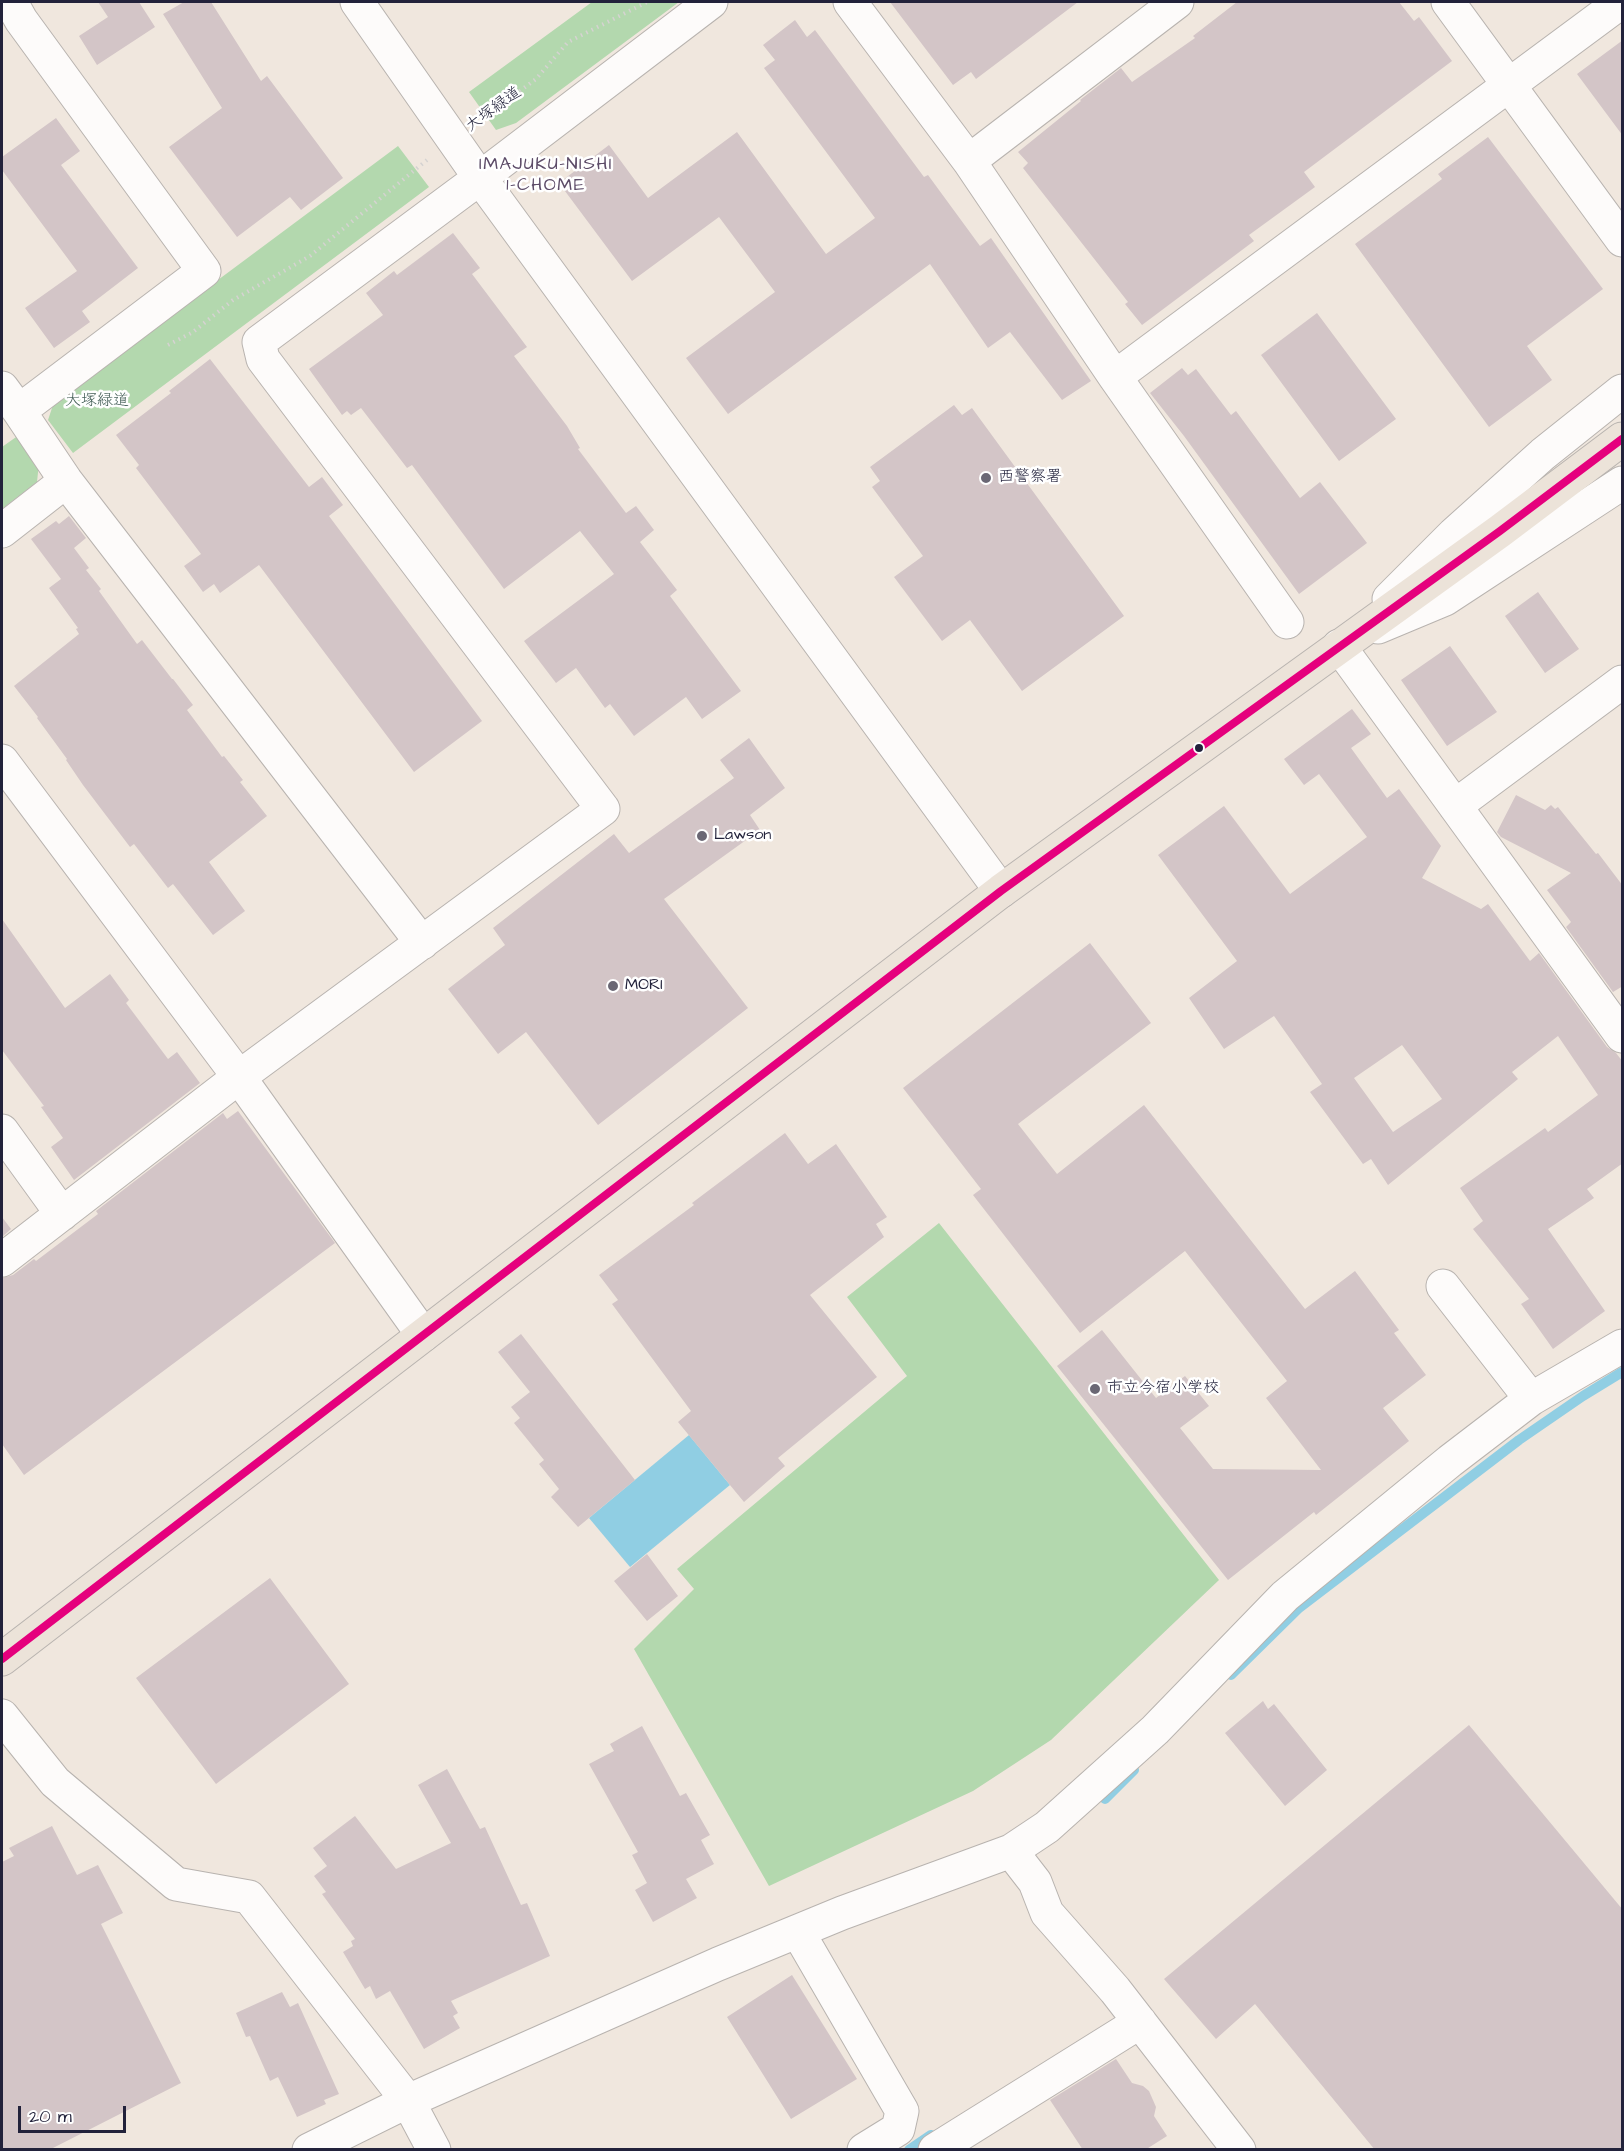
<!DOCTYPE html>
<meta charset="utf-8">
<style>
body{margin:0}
#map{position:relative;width:1624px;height:2151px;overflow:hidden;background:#f0e7de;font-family:"Architects Daughter",sans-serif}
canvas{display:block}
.frame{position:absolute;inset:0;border:3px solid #22223b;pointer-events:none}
.scale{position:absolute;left:18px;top:2106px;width:108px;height:27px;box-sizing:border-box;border:3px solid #22223b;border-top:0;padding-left:8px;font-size:18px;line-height:21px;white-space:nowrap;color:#22223b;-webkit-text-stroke:4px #fff;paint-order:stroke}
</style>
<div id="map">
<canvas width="1624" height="2151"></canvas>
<div class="frame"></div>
<div class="scale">20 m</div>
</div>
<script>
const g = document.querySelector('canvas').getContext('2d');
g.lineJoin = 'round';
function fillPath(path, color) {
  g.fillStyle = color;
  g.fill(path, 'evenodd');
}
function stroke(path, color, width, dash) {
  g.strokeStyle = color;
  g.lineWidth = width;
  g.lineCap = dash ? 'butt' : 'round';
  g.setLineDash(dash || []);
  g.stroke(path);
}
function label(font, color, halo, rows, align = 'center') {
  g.font = font + ' "Architects Daughter","Klee One",sans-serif';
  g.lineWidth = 5;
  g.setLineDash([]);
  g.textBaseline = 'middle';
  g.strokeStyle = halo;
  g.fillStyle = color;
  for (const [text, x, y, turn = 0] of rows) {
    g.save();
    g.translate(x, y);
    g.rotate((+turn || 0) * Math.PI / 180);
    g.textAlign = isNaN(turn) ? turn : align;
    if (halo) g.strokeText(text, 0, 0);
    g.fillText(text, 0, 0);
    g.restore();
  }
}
fillPath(new Path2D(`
 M 592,2 L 679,2 L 516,123 L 496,130 L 469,92 Z
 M 398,146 L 429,187 L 73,453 L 48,420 L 54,402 Z
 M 19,435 L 39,463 L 37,482 L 2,509 L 2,447 Z
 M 939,1223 L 1219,1580 L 1051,1740 L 973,1791 L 769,1886 L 634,1649 L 694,1589 L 677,1569 L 907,1376 L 847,1297 Z`), '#b3d8ae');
fillPath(new Path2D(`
 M 689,1435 L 730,1485 L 630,1567 L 589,1518 Z`), '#90cee3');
stroke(new Path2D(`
 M 1231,1675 L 1299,1608 L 1519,1440 L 1583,1396 L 1622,1372
 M 1105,1799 L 1134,1770
 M 909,2150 L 931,2135`), '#90cee3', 10);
fillPath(new Path2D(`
 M 98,2 L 139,2 L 155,27 L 97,65 L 79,36 L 108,17 Z
 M 184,2 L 211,2 L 261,81 L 267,76 L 343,178 L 301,210 L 290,197 L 237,237 L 169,147 L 222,108 L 163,14 Z
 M 890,2 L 1078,2 L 976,79 L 971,72 L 953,85 Z
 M 1237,2 L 1399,2 L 1414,21 L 1419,17 L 1452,61 L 1304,172 L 1315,187 L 1249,235 L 1254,241 L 1142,325 L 1125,304 L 1128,302 L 1023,168 L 1028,163 L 1018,152 L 1081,101 L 1080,100 L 1121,68 L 1132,82 L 1195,38 L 1193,36 Z
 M 795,20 L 807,37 L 815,30 L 924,177 L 928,175 L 980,246 L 991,238 L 1091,381 L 1062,400 L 1010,332 L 988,348 L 930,264 L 728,414 L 686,358 L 775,292 L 719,217 L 632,281 L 559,183 L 609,145 L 648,198 L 737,132 L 826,254 L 875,218 L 764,68 L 775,60 L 763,45 Z
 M 1623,40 L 1623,136 L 1577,74 Z
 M 56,118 L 80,151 L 61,165 L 138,268 L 82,311 L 90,322 L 54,348 L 25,308 L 77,271 L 2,170 L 2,157 Z
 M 1488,137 L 1603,289 L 1527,346 L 1552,380 L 1489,427 L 1355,244 L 1442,179 L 1438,174 Z
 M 453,233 L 480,268 L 472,274 L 527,347 L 514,356 L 567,426 L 580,448 L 578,449 L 626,513 L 636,506 L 654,530 L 640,542 L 677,590 L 670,596 L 741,691 L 702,719 L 686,697 L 634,736 L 610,704 L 605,708 L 576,668 L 556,683 L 524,641 L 614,574 L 580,531 L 504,589 L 412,465 L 407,468 L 361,408 L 351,415 L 347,411 L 342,415 L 309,369 L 383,315 L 366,293 L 394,271 L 397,275 Z
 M 1317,313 L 1396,419 L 1339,461 L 1261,355 Z
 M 210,359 L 309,487 L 322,477 L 343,505 L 329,516 L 482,721 L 414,772 L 259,565 L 220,593 L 214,584 L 203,592 L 184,566 L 201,554 L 136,468 L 139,465 L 116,435 L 171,393 L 169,391 Z
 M 1182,368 L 1188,375 L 1196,369 L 1231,415 L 1236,411 L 1300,498 L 1320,482 L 1367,543 L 1299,594 L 1184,436 L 1150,393 Z
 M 954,405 L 962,415 L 972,408 L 1124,616 L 1022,691 L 970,620 L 942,641 L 894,577 L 923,556 L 872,487 L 880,481 L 870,467 Z
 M 69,516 L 86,538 L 74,548 L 89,568 L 86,570 L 101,589 L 99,591 L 137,644 L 142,640 L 172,679 L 173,679 L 193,705 L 187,710 L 222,757 L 224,756 L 243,780 L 240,782 L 267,816 L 209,862 L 245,911 L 213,935 L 173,884 L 168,888 L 134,844 L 130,847 L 83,785 L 66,760 L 67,759 L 37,718 L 38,717 L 14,686 L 79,634 L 76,629 L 78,628 L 49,588 L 61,579 L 31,539 L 56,521 L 59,524 Z
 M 1538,592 L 1579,649 L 1545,673 L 1505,616 Z
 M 1450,646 L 1497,712 L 1447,746 L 1401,680 Z
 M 1352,709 L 1371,734 L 1351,748 L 1387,798 L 1399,789 L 1441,846 L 1422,878 L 1481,909 L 1488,904 L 1530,961 L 1539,953 L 1607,1047 L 1616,1053 L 1623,1062 L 1623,1163 L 1587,1189 L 1594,1198 L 1548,1229 L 1605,1311 L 1553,1349 L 1521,1304 L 1529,1299 L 1473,1229 L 1483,1221 L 1460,1188 L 1545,1128 L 1548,1132 L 1598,1095 L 1558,1036 L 1512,1072 L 1518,1079 L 1388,1185 L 1371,1159 L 1363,1164 L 1310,1092 L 1322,1084 L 1274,1016 L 1224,1049 L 1189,998 L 1237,961 L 1158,855 L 1224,806 L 1290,894 L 1367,837 L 1319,774 L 1304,785 L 1284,759 ZM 1402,1045 L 1442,1099 L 1393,1132 L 1354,1078 Z
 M 749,738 L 785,788 L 750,815 L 760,830 L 664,899 L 748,1008 L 598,1125 L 526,1032 L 498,1054 L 448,989 L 505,945 L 493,928 L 614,834 L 629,853 L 734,778 L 720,760 Z
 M 1516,795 L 1545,810 L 1551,805 L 1555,809 L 1558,807 L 1596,854 L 1598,853 L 1623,886 L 1623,986 L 1613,992 L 1566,927 L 1571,922 L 1547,890 L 1571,873 L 1501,837 L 1497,832 Z
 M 2,919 L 65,1008 L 110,974 L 129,1000 L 126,1003 L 168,1059 L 177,1052 L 200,1083 L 74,1180 L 51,1147 L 63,1138 L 41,1107 L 44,1106 L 2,1050 Z
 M 1090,943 L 1151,1023 L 1018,1124 L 1057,1174 L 1144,1105 L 1305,1309 L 1355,1271 L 1399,1330 L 1394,1333 L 1426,1375 L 1383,1408 L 1409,1441 L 1316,1515 L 1314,1512 L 1228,1580 L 1057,1366 L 1102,1330 L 1156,1398 L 1185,1376 L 1209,1406 L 1180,1428 L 1213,1469 L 1321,1470 L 1266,1398 L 1287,1381 L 1185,1251 L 1080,1333 L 973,1195 L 981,1189 L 903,1088 Z
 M 238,1111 L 335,1243 L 24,1475 L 2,1444 L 2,1278 L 13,1275 L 34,1259 L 36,1261 L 98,1214 L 96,1211 L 223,1113 L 227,1119 Z
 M 785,1133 L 808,1164 L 836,1144 L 887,1217 L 876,1224 L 884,1237 L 810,1295 L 877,1377 L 778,1458 L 785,1466 L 744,1502 L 678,1422 L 691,1411 L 612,1304 L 618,1300 L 599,1275 L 694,1205 L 692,1203 Z
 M 2,1217 L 11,1229 L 2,1237 Z
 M 521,1334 L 635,1480 L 578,1527 L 551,1497 L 559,1489 L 539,1464 L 544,1460 L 514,1423 L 520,1418 L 511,1407 L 530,1392 L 498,1352 Z
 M 647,1554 L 678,1596 L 647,1621 L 614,1581 Z
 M 270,1578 L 349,1684 L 216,1784 L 136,1678 Z
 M 1263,1701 L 1268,1709 L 1274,1704 L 1327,1770 L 1285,1806 L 1225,1733 Z
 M 1469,1725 L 1623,1910 L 1623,2150 L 1375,2150 L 1255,2004 L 1216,2039 L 1164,1979 Z
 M 642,1726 L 680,1796 L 686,1793 L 710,1835 L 701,1840 L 714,1864 L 686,1879 L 697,1898 L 653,1922 L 635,1890 L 647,1883 L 632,1855 L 638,1852 L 589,1764 L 614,1751 L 610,1744 Z
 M 447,1769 L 480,1829 L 485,1827 L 521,1905 L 527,1903 L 550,1956 L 451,2001 L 458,2013 L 453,2016 L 460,2028 L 424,2049 L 390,1991 L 376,1999 L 370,1986 L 365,1989 L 343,1952 L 353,1946 L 351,1941 L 355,1939 L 322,1894 L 326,1892 L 314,1876 L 327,1866 L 313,1848 L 355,1816 L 396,1869 L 451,1843 L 418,1785 Z
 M 52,1826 L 77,1875 L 98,1865 L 123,1913 L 101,1924 L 181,2083 L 49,2150 L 2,2150 L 2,1862 L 14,1856 L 9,1848 Z
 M 792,1975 L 857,2079 L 791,2119 L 727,2017 Z
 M 282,1992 L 290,2007 L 298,2003 L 339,2094 L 324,2100 L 326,2104 L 297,2117 L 278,2077 L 270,2081 L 250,2036 L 246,2037 L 236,2013 Z
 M 1116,2059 L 1132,2083 L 1143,2086 L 1149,2091 L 1156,2107 L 1154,2116 L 1167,2136 L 1145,2150 L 1083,2150 L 1050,2100 Z`), '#d3c5c7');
const minor = new Path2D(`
 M 357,2 L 480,178 L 1001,891
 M 850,2 L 969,161 L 1115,377 L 1287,622
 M 1448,2 L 1622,240
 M 969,161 L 1177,2
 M 1115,377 L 1621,2
 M 2,388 L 19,411 L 204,271 L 21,20 L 11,2
 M 19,411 L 66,481 L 422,943
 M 2,531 L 66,481
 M 1389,599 L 1454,534 L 1543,454 L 1622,391
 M 1378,627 L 1445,599 L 1622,483
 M 1339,646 L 1622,1036
 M 2,761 L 239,1077 L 423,1335
 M 1455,806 L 1622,682
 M 2,1131 L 62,1214
 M 2,1260 L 239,1077 L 603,809 L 263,359 L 259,342 L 480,178 L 711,2
 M 1443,1286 L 1531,1399
 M 2,1716 L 55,1782 L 176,1884 L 249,1897 L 408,2101 L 434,2150
 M 1011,1851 L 1035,1882 L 1047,1913 L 1115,1990 L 1239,2150
 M 798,1932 L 902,2111 L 898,2129 L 864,2150
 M 309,2150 L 408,2101 L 718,1964 L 842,1913 L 1011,1851 L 1047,1827 L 1155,1730 L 1285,1596 L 1450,1461 L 1531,1399 L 1622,1346
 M 935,2150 L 1140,2022`);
const highway = new Path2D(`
 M 2,1659 L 1001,891 L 1500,531 L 1622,439`);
stroke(minor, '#b8b3af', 35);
stroke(highway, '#b8b3af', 35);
stroke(new Path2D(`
 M 481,120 L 536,79 L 568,42 L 647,2
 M 168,345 L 193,332 L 233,300 L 310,256 L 427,160`), '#d5d3d1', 4, [1.5, 4.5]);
stroke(minor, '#fdfbfa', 33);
stroke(highway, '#ece3d9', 33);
stroke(new Path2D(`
 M 2,1659 L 1001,891 L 1500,531 L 1622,439`), '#e5007d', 8);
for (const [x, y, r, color] of [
 [986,478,6,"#6a6774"],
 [1199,748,5,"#22223b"],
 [702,836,6,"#6a6774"],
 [613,986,6,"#6a6774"],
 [1095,1389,6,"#6a6774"]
]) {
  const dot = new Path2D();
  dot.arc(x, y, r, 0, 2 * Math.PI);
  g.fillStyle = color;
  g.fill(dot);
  stroke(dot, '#fff', 2);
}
label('16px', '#22223b', '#fff', [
 ["大塚緑道",494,110,-36]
]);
label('16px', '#435d56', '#fff', [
 ["大塚緑道",97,402]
]);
label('16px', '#22223b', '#fff', [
 ["西警察署",998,478],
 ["Lawson",714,836],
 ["MORI",625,986],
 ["市立今宿小学校",1107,1389]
], 'left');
g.letterSpacing = '1.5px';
label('18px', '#5d4c68', '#fff', [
 ["IMAJUKU-NISHI",546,165],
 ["1-CHOME",546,186]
]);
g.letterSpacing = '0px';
</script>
